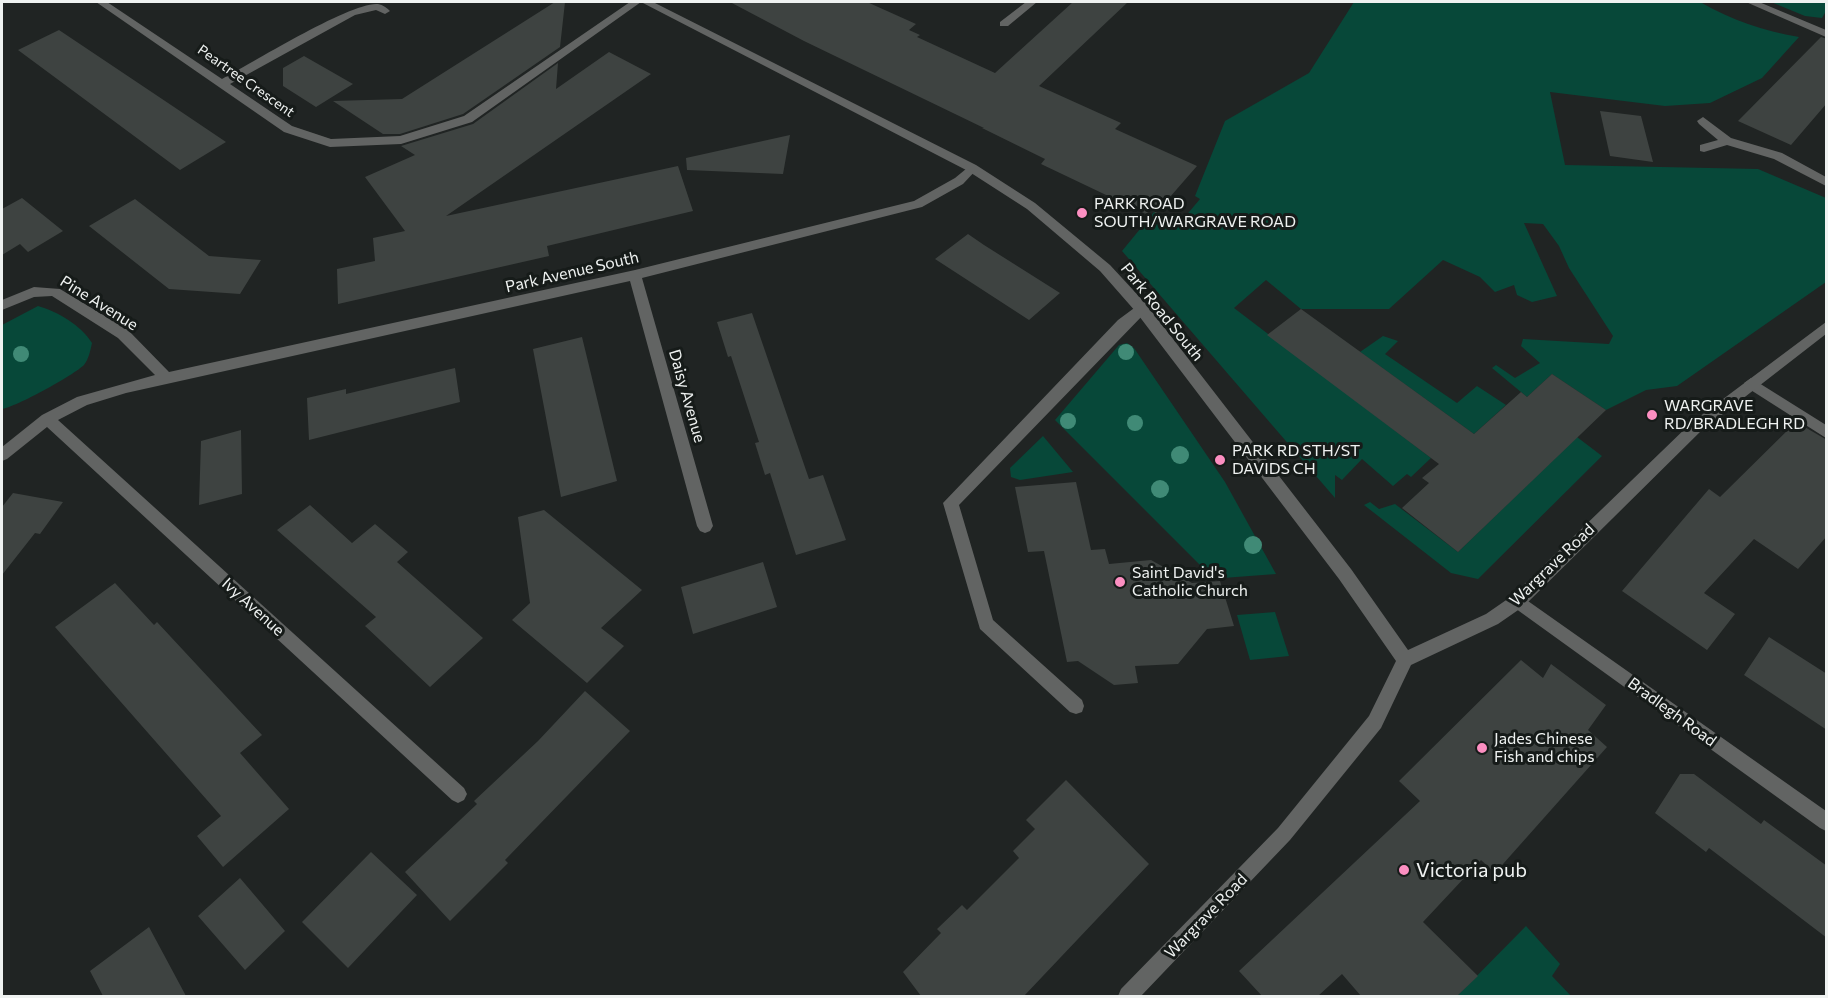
<!DOCTYPE html>
<style>
body{margin:0}
#map{position:relative;width:1828px;height:998px;overflow:hidden;background:#202423;font-family:Commissioner,sans-serif}
canvas{display:block}
.frame{position:absolute;inset:0;border:3px solid #eff2f1;pointer-events:none}
</style>
<div id="map">
<canvas width="1828" height="998"></canvas>
<div class="frame"></div>
</div>
<script>
const g = document.querySelector('canvas').getContext('2d');
g.lineJoin = 'round';
function fillPath(path, color) {
  g.fillStyle = color;
  g.fill(path, 'evenodd');
}
function stroke(path, color, width, dash) {
  g.strokeStyle = color;
  g.lineWidth = width;
  g.lineCap = dash ? 'butt' : 'round';
  g.setLineDash(dash || []);
  g.stroke(path);
}
function label(font, color, halo, rows, align = 'center') {
  g.font = font + ' Commissioner,sans-serif';
  g.lineWidth = 6;
  g.setLineDash([]);
  g.textBaseline = 'middle';
  g.strokeStyle = halo;
  g.fillStyle = color;
  for (const [text, x, y, turn = 0] of rows) {
    g.save();
    g.translate(x, y);
    g.rotate((+turn || 0) * Math.PI / 180);
    g.textAlign = isNaN(turn) ? turn : align;
    if (halo) g.strokeText(text, 0, 0);
    g.fillText(text, 0, 0);
    g.restore();
  }
}
fillPath(new Path2D(`
 M 1354,2 L 1700,2 C 1732,20 1763,31 1799,37 L 1762,78 L 1710,103 L 1665,106 L 1550,92 L 1565,165 L 1758,169 L 1826,198 L 1826,282 L 1677,386 L 1646,390 L 1606,410 L 1552,374 L 1527,397 L 1492,368 L 1496,365 L 1515,378 L 1540,363 L 1521,346 L 1523,339 L 1609,344 L 1613,336 L 1569,268 L 1559,246 L 1543,224 L 1524,223 L 1557,296 L 1532,302 L 1517,295 L 1514,285 L 1495,292 L 1480,277 L 1443,260 L 1389,309 L 1301,309 L 1266,280 L 1234,308 L 1431,458 L 1411,477 L 1407,474 L 1393,486 L 1362,459 L 1342,480 L 1335,475 L 1335,498 L 1122,251 L 1154,212 L 1179,224 L 1200,199 L 1195,196 L 1225,121 L 1309,73 Z
 M 1771,2 L 1826,2 L 1826,11 L 1822,18 L 1805,16 Z
 M 38,306 C 58,312 81,325 92,343 C 90,352 89,358 84,365 C 74,375 16,407 2,409 L 2,325 Z
 M 1383,336 L 1398,341 L 1385,354 L 1457,403 L 1477,386 L 1506,405 L 1474,434 L 1360,352 Z
 M 1127,343 L 1134,348 L 1225,482 L 1276,574 L 1223,578 L 1205,570 L 1055,420 L 1119,345 Z
 M 1043,436 L 1073,472 L 1020,480 L 1011,477 L 1010,468 Z
 M 1577,437 L 1602,456 L 1478,579 L 1451,573 L 1364,505 L 1370,502 L 1379,509 L 1395,504 L 1458,552 Z
 M 1275,612 L 1289,656 L 1250,660 L 1237,615 Z
 M 1526,926 L 1560,964 L 1552,976 L 1571,996 L 1457,996 Z`), '#074839');
fillPath(new Path2D(`
 M 555,2 L 565,2 L 560,47 L 463,114 L 400,134 L 383,134 L 333,101 L 402,99 Z
 M 730,2 L 867,2 L 916,24 L 909,30 L 920,35 L 917,37 L 995,73 L 1073,2 L 1128,2 L 1039,86 L 1121,123 L 1115,129 L 1197,166 L 1156,213 L 1150,210 L 1146,214 L 1041,164 L 1045,159 L 982,128 L 984,128 L 804,41 Z
 M 59,30 L 177,109 L 226,142 L 180,170 L 18,50 Z
 M 1821,37 L 1827,39 L 1827,103 L 1791,145 L 1738,121 Z
 M 609,52 L 651,74 L 446,216 L 678,166 L 693,211 L 547,246 L 549,256 L 338,304 L 337,269 L 375,261 L 373,238 L 405,231 L 365,177 L 415,155 L 401,146 L 473,124 L 558,63 L 556,89 Z
 M 304,56 L 353,84 L 316,107 L 283,86 L 283,68 Z
 M 1600,111 L 1641,116 L 1653,162 L 1610,156 Z
 M 790,135 L 783,174 L 687,170 L 686,158 Z
 M 22,198 L 63,231 L 28,252 L 20,244 L 2,255 L 2,209 Z
 M 135,199 L 209,256 L 261,260 L 240,294 L 169,289 L 89,226 Z
 M 968,234 L 984,245 L 1060,293 L 1029,320 L 935,259 Z
 M 1301,309 L 1474,434 L 1521,392 L 1527,397 L 1552,374 L 1606,410 L 1458,552 L 1402,508 L 1429,483 L 1422,478 L 1439,464 L 1267,335 Z
 M 752,313 L 809,479 L 823,475 L 846,540 L 796,555 L 770,473 L 765,475 L 755,443 L 759,442 L 731,356 L 728,357 L 717,322 Z
 M 582,337 L 617,481 L 561,497 L 533,349 Z
 M 455,368 L 460,402 L 309,440 L 307,398 L 346,389 L 346,394 Z
 M 1796,422 L 1827,440 L 1827,536 L 1798,569 L 1754,539 L 1704,593 L 1735,614 L 1707,650 L 1622,591 L 1709,489 L 1720,497 Z
 M 241,430 L 242,494 L 199,505 L 201,441 Z
 M 1076,482 L 1091,550 L 1105,549 L 1109,564 L 1151,560 L 1192,583 L 1220,581 L 1234,626 L 1207,629 L 1178,664 L 1135,666 L 1138,683 L 1114,685 L 1078,661 L 1067,662 L 1044,551 L 1028,552 L 1015,487 Z
 M 13,493 L 63,502 L 40,534 L 35,533 L 2,575 L 2,507 Z
 M 310,505 L 352,543 L 375,524 L 408,552 L 397,562 L 483,638 L 430,687 L 365,626 L 376,617 L 277,530 Z
 M 544,510 L 642,590 L 601,628 L 624,646 L 587,683 L 512,620 L 530,603 L 518,517 Z
 M 763,562 L 777,607 L 693,634 L 681,587 Z
 M 115,583 L 154,625 L 157,622 L 262,735 L 240,753 L 289,809 L 223,867 L 197,836 L 221,816 L 55,627 Z
 M 1769,637 L 1827,674 L 1827,730 L 1744,675 Z
 M 1521,660 L 1543,678 L 1551,664 L 1606,705 L 1588,730 L 1607,747 L 1495,873 L 1481,860 L 1423,922 L 1478,976 L 1457,996 L 1361,996 L 1342,974 L 1318,996 L 1262,996 L 1239,971 L 1420,801 L 1399,781 Z
 M 585,691 L 630,731 L 505,860 L 508,863 L 450,921 L 405,872 L 477,804 L 474,801 L 538,741 Z
 M 1680,774 L 1694,774 L 1761,824 L 1764,820 L 1827,866 L 1827,938 L 1709,848 L 1706,852 L 1655,813 Z
 M 1066,780 L 1149,864 L 1024,996 L 921,996 L 903,972 L 941,933 L 937,929 L 962,905 L 967,910 L 1019,858 L 1013,851 L 1035,829 L 1026,820 Z
 M 371,852 L 417,895 L 348,968 L 302,922 Z
 M 240,878 L 285,931 L 245,970 L 198,916 Z
 M 149,927 L 186,996 L 103,996 L 90,971 Z`), '#3e4341');
fillPath(new Path2D(`
 M 1026,2 L 1037,2 L 1008,26 L 1000,26 L 1000,22 Z
 M 1141,303 L 1146,304 L 1148,308 L 1146,312 L 959,505 L 993,620 L 1082,700 L 1084,706 L 1082,712 L 1076,714 L 1070,712 L 980,629 L 943,503 L 1118,320 Z
 M 1751,378 L 1826,425 L 1826,438 L 1746,387 L 1744,383 Z`), '#626463');
fillPath(new Path2D(`
 M 96,2 L 107,2 L 222,79 C 250,64 352,1 378,4 C 383,5 387,8 390,11 L 385,14 L 376,10 L 355,15 L 230,84 L 292,126 L 331,139 L 400,136 L 464,116 L 630,2 L 641,2 L 472,122 L 401,144 L 330,147 L 284,132 Z
 M 1746,2 L 1759,2 L 1826,30 L 1826,37 Z
 M 1703,117 L 1731,138 L 1782,153 L 1826,177 L 1826,186 L 1774,159 L 1727,145 L 1704,152 L 1700,151 L 1700,145 L 1718,140 L 1699,124 L 1697,121 Z
 M 972,164 L 978,168 L 963,184 L 922,207 L 642,278 L 713,526 L 710,531 L 705,533 L 700,531 L 697,526 L 630,281 L 126,393 L 87,405 L 58,420 L 464,788 L 467,794 L 464,800 L 458,803 L 452,800 L 47,427 L 7,459 L 2,461 L 2,447 L 42,415 L 77,397 L 155,375 L 118,338 L 52,296 L 34,297 L 2,310 L 2,300 L 34,287 L 60,289 L 128,330 L 169,372 L 635,270 L 914,201 L 955,178 Z
 M 1518,594 L 1826,811 L 1826,831 L 1820,828 L 1512,606 L 1510,601 L 1512,596 Z`), '#626463');
fillPath(new Path2D(`
 M 641,2 L 653,2 L 976,165 L 1035,203 L 1110,265 L 1146,304 L 1351,569 L 1408,650 L 1486,614 L 1512,596 L 1691,423 L 1826,322 L 1826,334 L 1701,431 L 1524,606 L 1498,624 L 1411,665 L 1381,728 L 1290,840 L 1141,996 L 1118,996 L 1121,989 L 1278,828 L 1369,716 L 1396,661 L 1339,579 L 1136,312 L 1100,271 L 1027,209 L 968,171 Z`), '#626463');
g.fillStyle = '#408a76';
for (const [x, y, r] of [
 [1126,352,8],
 [21,354,8],
 [1068,421,8],
 [1135,423,8],
 [1180,455,9],
 [1160,489,9],
 [1253,545,9]
]) {
  g.beginPath();
  g.arc(x, y, r, 0, 2 * Math.PI);
  g.fill();
}
for (const [x, y, r, color] of [
 [1082,213,6,"#fc8fc1"],
 [1652,415,6,"#fc8fc1"],
 [1220,460,6,"#fc8fc1"],
 [1120,582,6,"#fc8fc1"],
 [1482,748,6,"#fc8fc1"],
 [1404,870,6,"#fc8fc1"]
]) {
  const dot = new Path2D();
  dot.arc(x, y, r, 0, 2 * Math.PI);
  g.fillStyle = color;
  g.fill(dot);
  stroke(dot, '#161b19', 2);
}
label('14px', '#eff2f1', '#161b19', [
 ["Peartree Crescent",246,81,35]
]);
label('16px', '#eff2f1', '#161b19', [
 ["PARK ROAD",1094,204],
 ["SOUTH/WARGRAVE ROAD",1094,222],
 ["WARGRAVE",1664,406],
 ["RD/BRADLEGH RD",1664,424],
 ["PARK RD STH/ST",1232,451],
 ["DAVIDS CH",1232,469],
 ["Saint David's",1132,573],
 ["Catholic Church",1132,591],
 ["Jades Chinese",1494,739],
 ["Fish and chips",1494,757]
], 'left');
label('16px', '#eff2f1', '#161b19', [
 ["Park Avenue South",572,272,-13],
 ["Pine Avenue",99,303,32],
 ["Park Road South",1162,312,51],
 ["Daisy Avenue",687,396,74],
 ["Wargrave Road",1552,565,-44],
 ["Ivy Avenue",253,607,42],
 ["Bradlegh Road",1672,712,36],
 ["Wargrave Road",1206,916,-46]
]);
label('20px', '#eff2f1', '#161b19', [
 ["Victoria pub",1416,870]
], 'left');
</script>
